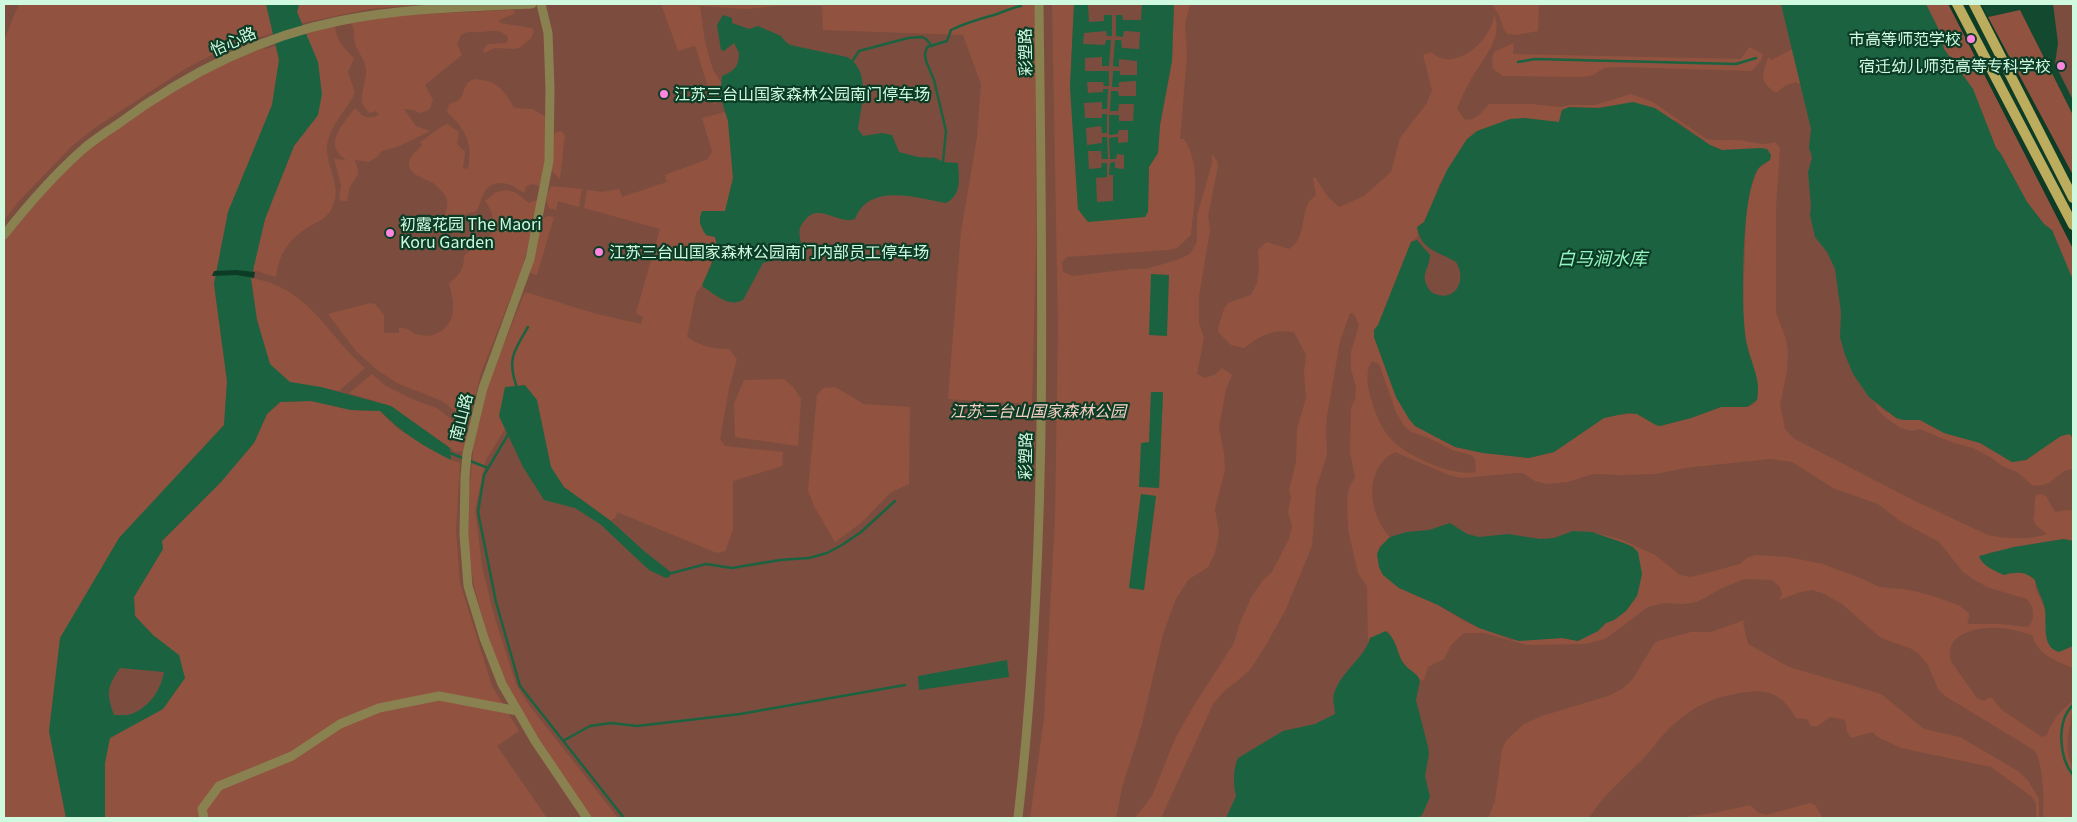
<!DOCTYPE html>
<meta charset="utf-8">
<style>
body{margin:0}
#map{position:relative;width:2077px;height:822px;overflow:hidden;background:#0c3c26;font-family:Georgia,serif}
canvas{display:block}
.frame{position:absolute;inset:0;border:5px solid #d0fae0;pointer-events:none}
</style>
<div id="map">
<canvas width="2077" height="822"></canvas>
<div class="frame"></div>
</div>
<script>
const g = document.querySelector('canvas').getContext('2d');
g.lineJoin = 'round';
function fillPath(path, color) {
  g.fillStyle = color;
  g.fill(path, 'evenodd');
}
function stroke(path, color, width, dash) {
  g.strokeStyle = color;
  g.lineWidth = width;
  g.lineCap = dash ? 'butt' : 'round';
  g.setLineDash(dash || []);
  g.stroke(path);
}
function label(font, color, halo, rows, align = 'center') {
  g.font = font + ' Georgia,"Noto Sans SC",serif';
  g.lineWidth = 4.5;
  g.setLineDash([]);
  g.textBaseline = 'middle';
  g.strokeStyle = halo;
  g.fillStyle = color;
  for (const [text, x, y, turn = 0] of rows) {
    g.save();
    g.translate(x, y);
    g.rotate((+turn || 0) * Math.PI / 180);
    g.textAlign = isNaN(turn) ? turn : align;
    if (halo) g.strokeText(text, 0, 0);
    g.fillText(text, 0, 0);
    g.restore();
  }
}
fillPath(new Path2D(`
 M 1981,4 L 2073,4 L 2073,115 L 2020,10 L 1988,17 Z`), '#13492f');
fillPath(new Path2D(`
 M 4,4 L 1948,4 L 2073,249 L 2073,818 L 4,818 Z
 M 2053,4 L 2073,4 L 2073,100 L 2055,64 L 2058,43 Z`), '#7c4d3e');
fillPath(new Path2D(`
 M 19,4 L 266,4 L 273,33 L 227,47 L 185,69 L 96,127 L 71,147 L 19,201 L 4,220 L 4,40 Z
 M 299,4 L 430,4 L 369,9 L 302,23 L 297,12 Z
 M 648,4 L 1035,4 L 1036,246 L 1032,404 L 948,399 L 961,232 L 977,137 L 981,84 L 963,35 L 823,30 L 822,6 L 776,6 L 746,9 L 700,6 L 705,42 L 713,70 L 721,82 L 721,100 L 714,105 L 695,46 L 678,51 L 661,4 Z
 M 1052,4 L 1074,4 L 1070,87 L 1078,209 L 1084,218 L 1148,212 L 1149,167 L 1158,153 L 1160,125 L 1172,61 L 1174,4 L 1190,4 L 1185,25 L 1187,55 L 1180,139 L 1184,139 C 1202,167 1194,203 1191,235 L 1177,248 L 1168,250 L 1067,257 L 1062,262 L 1063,272 L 1073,276 L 1131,269 L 1146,269 L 1177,260 L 1190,254 L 1197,242 L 1197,216 L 1212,163 L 1212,154 L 1217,161 L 1218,166 L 1208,216 L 1210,230 L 1199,296 L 1199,323 L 1204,338 L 1197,374 L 1205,378 L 1216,374 L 1222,368 L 1232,375 L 1226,389 L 1219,427 L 1224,453 L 1225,470 L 1215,509 L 1219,533 L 1215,553 L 1208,567 L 1188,580 L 1176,599 L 1163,634 L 1142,724 L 1122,788 L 1116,818 L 1030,818 L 1044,719 L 1055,519 L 1058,328 ZM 1151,392 L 1163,393 L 1159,488 L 1141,443 L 1149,443 ZM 1141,494 L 1156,496 L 1144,590 L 1129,588 Z
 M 1492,4 L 1539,4 L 1538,31 L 1515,35 L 1508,34 L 1504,30 L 1499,15 Z
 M 1926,4 L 1948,4 L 2073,249 L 2073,280 L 2052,230 L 2044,224 L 2027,202 L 2001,154 L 1996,148 L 1973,89 L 1944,49 L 1940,32 Z
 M 511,10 L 515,11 L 514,14 L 499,20 L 500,23 L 532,28 L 534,31 L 531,38 L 521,47 L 514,49 L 495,48 L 484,53 L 483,50 L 488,44 L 507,43 L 508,37 C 499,28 492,31 481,32 C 473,33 469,30 461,35 L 457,44 L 462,55 L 425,85 L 433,100 L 429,110 L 420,113 L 414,110 L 404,109 L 416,126 L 430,131 L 397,147 L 382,151 L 377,157 L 369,162 L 355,160 C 360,177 359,172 351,185 C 348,189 349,196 347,201 L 342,201 L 339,199 L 341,185 L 334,159 L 346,160 C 322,145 343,124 355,108 C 363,117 367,120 379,115 L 376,111 L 370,113 C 354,102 367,85 366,69 C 365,59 358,53 355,44 C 353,35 356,30 350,22 L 403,15 Z
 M 2020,10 L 2073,115 L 2073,175 L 1988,17 Z
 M 1494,15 C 1505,38 1479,63 1469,83 C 1464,91 1461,100 1457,108 L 1464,119 C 1476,122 1482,112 1489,104 L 1531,104 L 1561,107 L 1570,105 L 1595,105 L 1631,94 L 1653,102 L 1706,139 C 1716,141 1724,140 1735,140 C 1749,140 1761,147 1775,142 L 1780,148 L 1776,207 L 1776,313 L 1786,339 L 1788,351 L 1787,372 L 1780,404 L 1785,429 L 1793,438 L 1915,501 L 1988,535 C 2005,539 2030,540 2047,534 L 2036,525 L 2033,519 C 2036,511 2033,503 2036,495 L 2041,494 L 2046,496 L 2055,512 L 2068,510 L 2073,511 L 2073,541 L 2064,539 L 2033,544 L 1987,553 L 2015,572 L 2025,573 L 2035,580 L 2036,589 L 2045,609 L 2073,646 L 2073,668 C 2056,661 2038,655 2032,635 C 2022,632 2012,629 2001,628 C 1980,626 1940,633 1952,663 L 1977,698 L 1984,701 L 1990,697 L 1992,698 L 2002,710 L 2042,737 L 2047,735 C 2052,720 2060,711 2073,701 C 2073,723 2061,746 2073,767 L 2073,818 L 2043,818 C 2044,802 2044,763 2034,750 L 1945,696 L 1938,689 L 1928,665 L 1918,653 L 1912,649 L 1881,638 L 1842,604 L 1822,593 L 1812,590 L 1800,592 L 1779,600 L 1782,595 L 1780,587 L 1772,580 L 1745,579 L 1722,588 L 1697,602 L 1683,604 L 1664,603 L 1648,607 L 1605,639 L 1586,644 L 1527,645 L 1484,633 L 1464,633 L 1451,645 L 1444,659 L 1428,667 L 1424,680 L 1420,681 C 1417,673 1410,672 1405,665 C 1397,655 1397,642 1388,632 L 1370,638 L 1368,643 L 1367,586 L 1358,573 L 1348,529 L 1347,501 L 1349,488 L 1355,477 L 1350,452 L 1351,408 L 1355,399 L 1356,387 L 1351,369 L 1351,352 L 1359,325 L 1354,314 L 1350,313 L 1340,341 L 1327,416 L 1326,431 L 1327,455 L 1316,489 L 1312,546 L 1285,611 L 1263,650 L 1250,670 L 1235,683 L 1226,689 L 1213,704 L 1161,818 L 1135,818 L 1152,796 L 1175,739 L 1190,712 L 1234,643 L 1239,625 L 1252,596 L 1263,580 L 1272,572 L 1289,539 L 1292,526 L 1288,512 L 1291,498 L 1289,490 L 1296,462 L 1297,429 L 1306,398 L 1304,372 L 1306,355 L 1294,332 C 1271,329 1262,335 1244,348 L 1231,345 L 1219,333 L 1218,328 L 1224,309 L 1228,303 L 1251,295 L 1257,283 L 1259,270 L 1258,250 L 1267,242 L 1289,249 C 1305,240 1301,219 1308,204 C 1309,201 1313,198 1316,195 L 1313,178 L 1315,177 L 1328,197 L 1339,207 L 1364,196 L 1391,172 L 1400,138 L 1427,103 L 1432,90 L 1423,55 L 1431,52 C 1454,74 1492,41 1494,15 ZM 1609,106 L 1677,121 L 1710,145 L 1722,150 L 1731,150 L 1770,160 L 1758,169 L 1748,197 L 1746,215 L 1743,311 L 1746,341 L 1758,383 L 1757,400 L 1753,405 L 1747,407 L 1721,407 L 1691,418 L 1660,426 L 1650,422 L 1637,414 L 1616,415 L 1604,418 L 1554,452 L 1529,458 L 1483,453 L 1455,447 L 1415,426 L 1396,397 L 1374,337 L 1374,330 L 1378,325 L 1411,242 L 1418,236 L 1417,227 L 1424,222 L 1439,185 L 1467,139 L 1544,121 L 1559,122 L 1562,110 C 1578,107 1593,109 1609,106 ZM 1372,361 L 1379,364 L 1396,412 L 1404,426 L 1411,432 L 1429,438 L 1452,450 L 1471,455 L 1475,459 L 1476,472 C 1452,477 1404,455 1389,437 C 1378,423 1373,407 1369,391 C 1367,381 1366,369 1372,361 ZM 1395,452 L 1449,475 L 1462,478 L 1517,473 L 1523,473 L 1535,481 L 1546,484 L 1568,482 L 1593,474 L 1623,475 L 1656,474 L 1685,468 L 1770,459 L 1792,462 L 1833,488 L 1878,504 L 1900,521 L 1939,542 L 1963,572 L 1973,579 L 1987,587 L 2027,599 C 2034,606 2036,620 2028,627 L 2000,624 L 1969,624 L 1967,622 L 1969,618 L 1969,613 L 1958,605 L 1933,596 L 1910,590 L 1879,587 L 1863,579 L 1823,564 L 1788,557 L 1755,555 L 1747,558 L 1740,564 L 1691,577 L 1680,575 L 1655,555 L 1620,539 L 1592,532 L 1633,547 L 1642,574 L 1637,596 L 1626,611 L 1614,620 L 1606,623 L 1598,631 L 1578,641 L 1562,638 L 1511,640 L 1465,622 L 1438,605 L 1399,588 L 1392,582 L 1383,575 L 1379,567 L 1380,547 L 1390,537 C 1368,514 1363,468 1395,452 Z
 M 335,26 C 336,41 344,48 354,58 L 348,72 L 355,93 C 346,111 329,126 327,147 C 326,167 342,186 333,206 C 327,220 315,222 304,230 C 287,241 278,257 276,277 L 253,270 L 265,219 L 294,146 L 318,115 L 306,33 Z
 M 1514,43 L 1513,54 L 1741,59 L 1749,47 L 1763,54 L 1761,61 L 1751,71 L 1621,67 L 1604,68 L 1593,75 L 1582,77 L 1503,76 L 1493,69 L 1492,57 L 1495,51 Z
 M 263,46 L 264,49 L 276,46 L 279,60 L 272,105 L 228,212 L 214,284 L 227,381 L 224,425 L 119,538 L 49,731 L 66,818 L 4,818 L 4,240 C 28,210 54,179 84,153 C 137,108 199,75 263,46 Z
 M 1793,49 L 1801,82 L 1799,84 L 1796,82 L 1786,85 L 1776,93 C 1758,80 1763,76 1768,57 L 1771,60 Z
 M 475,79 C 498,81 504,90 514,108 L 532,109 L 548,118 L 546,153 L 541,187 C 535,184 532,183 526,187 L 524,193 C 513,184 493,176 484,193 C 481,198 480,207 476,211 C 471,215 474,210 469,213 C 460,216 460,222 449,223 L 445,220 C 444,212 450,206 446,197 C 444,193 437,186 433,183 C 424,177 402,174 411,157 C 414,153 419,149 422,145 L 420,142 C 429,137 438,127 447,124 L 459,132 L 457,144 L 465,152 L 463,168 L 468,169 C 473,143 466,130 447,112 L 449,104 C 470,100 458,84 475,79 Z
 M 725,112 L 728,121 L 733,178 L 725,212 L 702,211 L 700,217 L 706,235 L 715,237 L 717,248 L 702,286 L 696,293 L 687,337 C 701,346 712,349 729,349 L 737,359 L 729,389 L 720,439 L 725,446 L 783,452 L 782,466 L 733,481 L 733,530 L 725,551 L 717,553 L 617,512 L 616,517 L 611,521 L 564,487 L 551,468 L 545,445 L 499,416 L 505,429 L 486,460 L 475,509 L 482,566 L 493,612 L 516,684 L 529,705 L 618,818 L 590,818 L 527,722 L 506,684 L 487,635 L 474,586 L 469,555 L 469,492 L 474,443 L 489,381 L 525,292 L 597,314 L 641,324 L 643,317 L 636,313 L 660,229 L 584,208 L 587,190 L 602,192 L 619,189 L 622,197 L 667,182 L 665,175 L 708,159 L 712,151 L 702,118 Z
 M 561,131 L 565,135 L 560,179 L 551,170 L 553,136 L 556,132 Z
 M 552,186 L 582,189 L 579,207 L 558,201 L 556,210 L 549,208 C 545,201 546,192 552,186 Z
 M 507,190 L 516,193 L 529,203 L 539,199 L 523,266 L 481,373 L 469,422 L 442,401 L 397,383 L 376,369 L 356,351 L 328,314 L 371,303 L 375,304 L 384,315 L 384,333 L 399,333 L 399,328 C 408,327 411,333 420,335 C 436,339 452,327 453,310 C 454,301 451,292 449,283 C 460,275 464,269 464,256 C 469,250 476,248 481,244 C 498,233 496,216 485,201 L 496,192 Z
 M 548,216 L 554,217 L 537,275 L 532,274 L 530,272 L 541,223 L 544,218 Z
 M 251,278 C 310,288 325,333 365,368 L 339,391 L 289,382 L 270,365 L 257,320 Z
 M 372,374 L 386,386 L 414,400 L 437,408 L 468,433 L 464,451 L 456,452 L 450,448 L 391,406 L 349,393 Z
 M 784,379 L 794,388 L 801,399 L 798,446 L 735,437 L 734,403 L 744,380 Z
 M 835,387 L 864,404 L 910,407 L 909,484 L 890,493 L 861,523 L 835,542 L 814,506 L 808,490 L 817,395 L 823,388 Z
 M 311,401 L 351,410 L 380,411 L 398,429 L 451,460 L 460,463 L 456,530 L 460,583 L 492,686 L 519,731 L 497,746 L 547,818 L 105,818 L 105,763 L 109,738 L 163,709 L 185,678 L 153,635 L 135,616 L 134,597 L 163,549 L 162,541 L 221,482 L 254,443 L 267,414 L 281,402 Z
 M 1875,403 L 1886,412 L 1920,420 L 1944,433 L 1980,443 L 2012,462 L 2026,460 L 2061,435 L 2070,434 L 2073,439 L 2073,471 L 2071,469 L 2064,471 L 2049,483 L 2038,486 L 2032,485 L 2017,472 L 2002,466 L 1992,458 L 1973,448 L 1954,443 L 1919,429 L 1912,431 L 1901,428 L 1886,418 L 1877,409 Z
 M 1745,620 L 1743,623 L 1748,644 L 1789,667 L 1881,694 L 1924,729 L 1960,737 L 2018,771 L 2027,779 L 2039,799 L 2039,818 L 2036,818 L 2036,804 L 2032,797 L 1991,767 L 1901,748 L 1878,737 L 1872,732 L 1851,738 L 1847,731 L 1845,720 L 1830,717 L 1818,726 L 1811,726 L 1807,719 L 1796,718 C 1783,696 1771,689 1746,692 C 1711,697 1690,707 1665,733 C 1657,741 1651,751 1643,759 C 1624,778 1603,795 1589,818 L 1488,818 L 1495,801 L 1502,749 L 1506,741 L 1524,724 L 1542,716 L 1608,696 L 1622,689 L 1632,680 L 1654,644 L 1658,641 L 1691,632 L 1711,632 Z
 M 1810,803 L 1815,805 L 1823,818 L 1687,818 L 1689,816 L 1714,813 L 1750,805 L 1759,813 L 1766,815 Z`), '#91533f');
fillPath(new Path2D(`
 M 266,4 L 299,4 L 297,12 L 318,62 L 322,94 L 318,115 L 294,146 L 265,219 L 251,279 L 257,320 L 270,364 L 290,382 L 321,387 L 391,406 L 450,448 L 451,460 C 423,446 402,433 380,411 L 351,410 L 311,401 L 280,402 L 267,414 L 254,443 L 221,482 L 162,541 L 163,549 L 134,597 L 135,616 L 153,635 L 179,655 L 185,678 L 163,709 L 110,738 L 105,763 L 105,818 L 66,818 L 49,731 L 60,638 L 119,538 L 224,425 L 227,381 L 214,284 L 228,212 L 272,105 L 279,60 ZM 120,668 L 164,672 C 161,689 151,705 134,713 C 129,716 120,715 114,715 C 106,693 107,687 120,668 Z
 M 1074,4 L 1088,4 L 1089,22 L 1104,21 L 1104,15 L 1112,15 L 1112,36 L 1107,36 L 1106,31 L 1084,33 L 1083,44 L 1105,45 L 1106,40 L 1111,40 L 1109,66 L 1102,66 L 1102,57 L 1085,58 L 1085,71 L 1109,71 L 1109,86 L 1104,86 L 1103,82 L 1087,82 L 1088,93 L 1103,92 L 1103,89 L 1108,89 L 1107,109 L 1102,109 L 1102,102 L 1084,103 L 1085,118 L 1102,118 L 1102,114 L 1107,114 L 1107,133 L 1102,133 L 1101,126 L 1086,128 L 1087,145 L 1102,143 L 1102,137 L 1107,137 L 1108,159 L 1102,159 L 1101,151 L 1088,151 L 1089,169 L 1101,168 L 1102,163 L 1107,163 L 1107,177 L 1096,178 L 1097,202 L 1113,201 L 1113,175 L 1109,175 L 1110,163 L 1115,162 L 1115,168 L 1124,169 L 1124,155 L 1117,154 L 1116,159 L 1110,159 L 1109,138 L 1118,137 L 1118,143 L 1128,142 L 1128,130 L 1119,130 L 1118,134 L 1109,135 L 1109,115 L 1119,115 L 1119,121 L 1133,121 L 1134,104 L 1119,104 L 1118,111 L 1110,111 L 1111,91 L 1118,91 L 1119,96 L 1136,96 L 1136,81 L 1119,82 L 1119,87 L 1112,87 L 1113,71 L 1120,71 L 1120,75 L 1137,75 L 1137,61 L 1119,59 L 1119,67 L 1113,66 L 1115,40 L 1121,40 L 1122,48 L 1139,49 L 1140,32 L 1124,31 L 1123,37 L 1116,36 L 1116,15 L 1122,15 L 1123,20 L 1141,20 L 1142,4 L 1174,4 L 1172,61 L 1160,125 L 1158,153 L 1149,167 L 1148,212 L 1145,217 L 1088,222 L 1078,209 L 1070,87 Z
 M 1781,4 L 1926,4 L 1940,32 L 1944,49 L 1973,89 L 1996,148 L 2001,154 L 2027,202 L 2044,224 L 2052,230 L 2073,280 L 2073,439 L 2070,434 L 2061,436 L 2026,460 L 2012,462 L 1980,443 L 1944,433 L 1920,420 L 1903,420 L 1896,418 L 1869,397 L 1853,374 L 1845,355 L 1840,337 L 1841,312 L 1835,269 L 1827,252 L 1815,237 L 1810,215 L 1811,206 L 1808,172 L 1812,158 L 1809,147 L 1811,129 Z
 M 723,15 L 732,18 L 732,23 L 749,29 L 758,26 L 781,36 L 785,41 L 790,45 L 847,57 C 872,71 861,107 858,129 L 863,136 L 882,133 L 892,135 L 899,152 L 918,157 L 936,158 L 943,162 L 958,163 C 959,178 962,195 946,203 C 917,198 869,182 855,219 C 838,225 819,202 805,220 C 796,229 800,238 803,249 L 798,253 L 763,263 L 743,300 C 728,308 715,294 702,286 C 707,272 721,251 715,237 L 706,235 C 700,226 698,221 702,211 L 725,211 L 733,178 L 728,121 L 720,96 L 722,76 C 734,71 739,67 739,53 L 734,43 L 724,51 L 721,50 L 717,25 Z
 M 1633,102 L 1655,108 L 1710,145 L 1722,150 L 1760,148 L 1767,149 L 1771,155 L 1770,160 C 1767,162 1761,165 1758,169 C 1741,194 1741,309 1746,340 C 1749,360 1762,379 1757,400 L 1747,407 L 1721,407 L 1691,418 L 1660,426 L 1656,425 L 1637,414 L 1628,413 L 1604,418 L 1554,452 L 1529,458 L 1483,453 L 1455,447 L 1415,426 L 1409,419 L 1396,397 L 1374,337 L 1374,330 L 1378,325 L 1411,242 L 1417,240 L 1430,255 C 1429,272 1418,274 1431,292 C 1454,305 1468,281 1456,262 C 1440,252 1421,251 1417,227 L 1424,222 L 1447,170 L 1467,139 L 1477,131 L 1510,119 L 1525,118 L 1559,122 L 1562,110 L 1569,107 L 1599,108 Z
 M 1151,274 L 1169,275 L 1167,336 L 1149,335 Z
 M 525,385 L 537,400 L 551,467 L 564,487 L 611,521 L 644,551 L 672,573 L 669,577 L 666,578 L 649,570 L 600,524 L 575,508 L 544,500 L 523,467 L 499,416 L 505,387 Z
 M 1151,392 L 1163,392 L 1159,488 L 1139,487 L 1141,443 L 1149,442 Z
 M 1141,494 L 1156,496 L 1144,590 L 1129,588 Z
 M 1450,523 L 1467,534 L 1479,537 L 1508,534 L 1540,539 L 1554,538 L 1573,531 L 1592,532 L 1624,543 L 1633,547 L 1638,552 L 1642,574 L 1637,596 L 1626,611 L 1614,620 L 1606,623 L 1598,631 L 1578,641 L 1562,638 L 1519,641 L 1479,628 L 1438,605 L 1399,588 L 1383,575 L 1379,567 L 1377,554 L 1380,547 L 1390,537 L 1407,532 L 1429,530 Z
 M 2064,539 L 2073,541 L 2073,646 L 2059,652 C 2041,647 2047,624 2045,610 C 2044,600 2037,591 2035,580 C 2025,571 2016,572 2004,575 C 1995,571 1982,566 1979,556 L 2014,547 Z
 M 1386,631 C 1399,642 1396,656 1406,666 C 1411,672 1417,672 1420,681 L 1416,700 L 1428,747 L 1429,754 L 1425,776 L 1430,797 L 1422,815 L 1418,818 L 1226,818 L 1236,796 C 1233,784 1233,769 1238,758 L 1283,731 L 1315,724 L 1335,714 C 1335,707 1332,701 1334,694 C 1341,671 1364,659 1370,638 Z
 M 1007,660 L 1009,677 L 919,690 L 918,676 Z`), '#1b6240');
fillPath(new Path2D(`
 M 236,270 L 255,272 L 254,278 L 236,275 L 212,276 L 214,271 Z`), '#0c3c26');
stroke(new Path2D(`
 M 853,60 L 859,51 L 908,38 L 922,37 L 926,39 L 932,46
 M 1518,62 L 1535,59 L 1736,64 L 1756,58
 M 943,162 L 946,131 L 934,80 L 926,61 L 925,54 L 927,47 L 947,41 L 951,30 C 965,23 979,19 994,15 C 1003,12 1011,8 1021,6
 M 517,388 C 507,360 513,352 528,327
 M 509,433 L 484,475 L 478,512 L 496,602 L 520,686 L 624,818
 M 450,453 L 488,468
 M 672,573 L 706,564 L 732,568 L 780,560 L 809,558 L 827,553 L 842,545 L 861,532 L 895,501
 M 2073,705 C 2056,721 2059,758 2073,775
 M 563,741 L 590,726 L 611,723 L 637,726 L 740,714 L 905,685`), '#1b6240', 2.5);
stroke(new Path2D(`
 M 541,4 L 548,33 L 550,89 L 549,161 L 530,259 L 483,388 L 467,454 L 465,477 L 464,535 L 468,586 L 484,638 L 502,684 L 535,741 L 587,818
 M 4,235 C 27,206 53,176 81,151 C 92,141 105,133 118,124 C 183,76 259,37 339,21 C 403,8 468,7 532,4
 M 204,818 L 202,809 L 219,786 L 292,756 L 340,724 L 379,708 L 439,696 L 518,711
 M 1018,818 C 1049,548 1042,275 1039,4`), '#8a8151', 9);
stroke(new Path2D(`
 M 1957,4 L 2073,225
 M 1974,4 L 2073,198`), '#bcac5e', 10);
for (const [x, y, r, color] of [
 [1971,39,5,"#ff85de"],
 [2061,66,5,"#ff85de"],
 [664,94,5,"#ff85de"],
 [390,233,5,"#ff85de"],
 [599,252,5,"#ff85de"]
]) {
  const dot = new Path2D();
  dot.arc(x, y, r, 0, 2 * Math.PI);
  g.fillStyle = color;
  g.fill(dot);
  stroke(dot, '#0c3c26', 2);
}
label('16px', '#d0fae0', '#0c3c26', [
 ["市高等师范学校",1961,39,"right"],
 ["宿迁幼儿师范高等专科学校",2051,66,"right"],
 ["江苏三台山国家森林公园南门停车场",674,94],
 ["初露花园 The Maori",400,224],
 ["Koru Garden",400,242],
 ["江苏三台山国家森林公园南门内部员工停车场",609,252]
], 'left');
label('16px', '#d0fae0', '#0c3c26', [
 ["怡心路",233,41,-24],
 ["彩塑路",1025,52,-91],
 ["南山路",461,417,-76],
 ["彩塑路",1025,456,-89]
]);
label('italic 16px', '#f6cfc3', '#0c3c26', [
 ["江苏三台山国家森林公园",1038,411]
]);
label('italic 18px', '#95f6c0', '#0c3c26', [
 ["白马涧水库",1602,258]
]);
</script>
